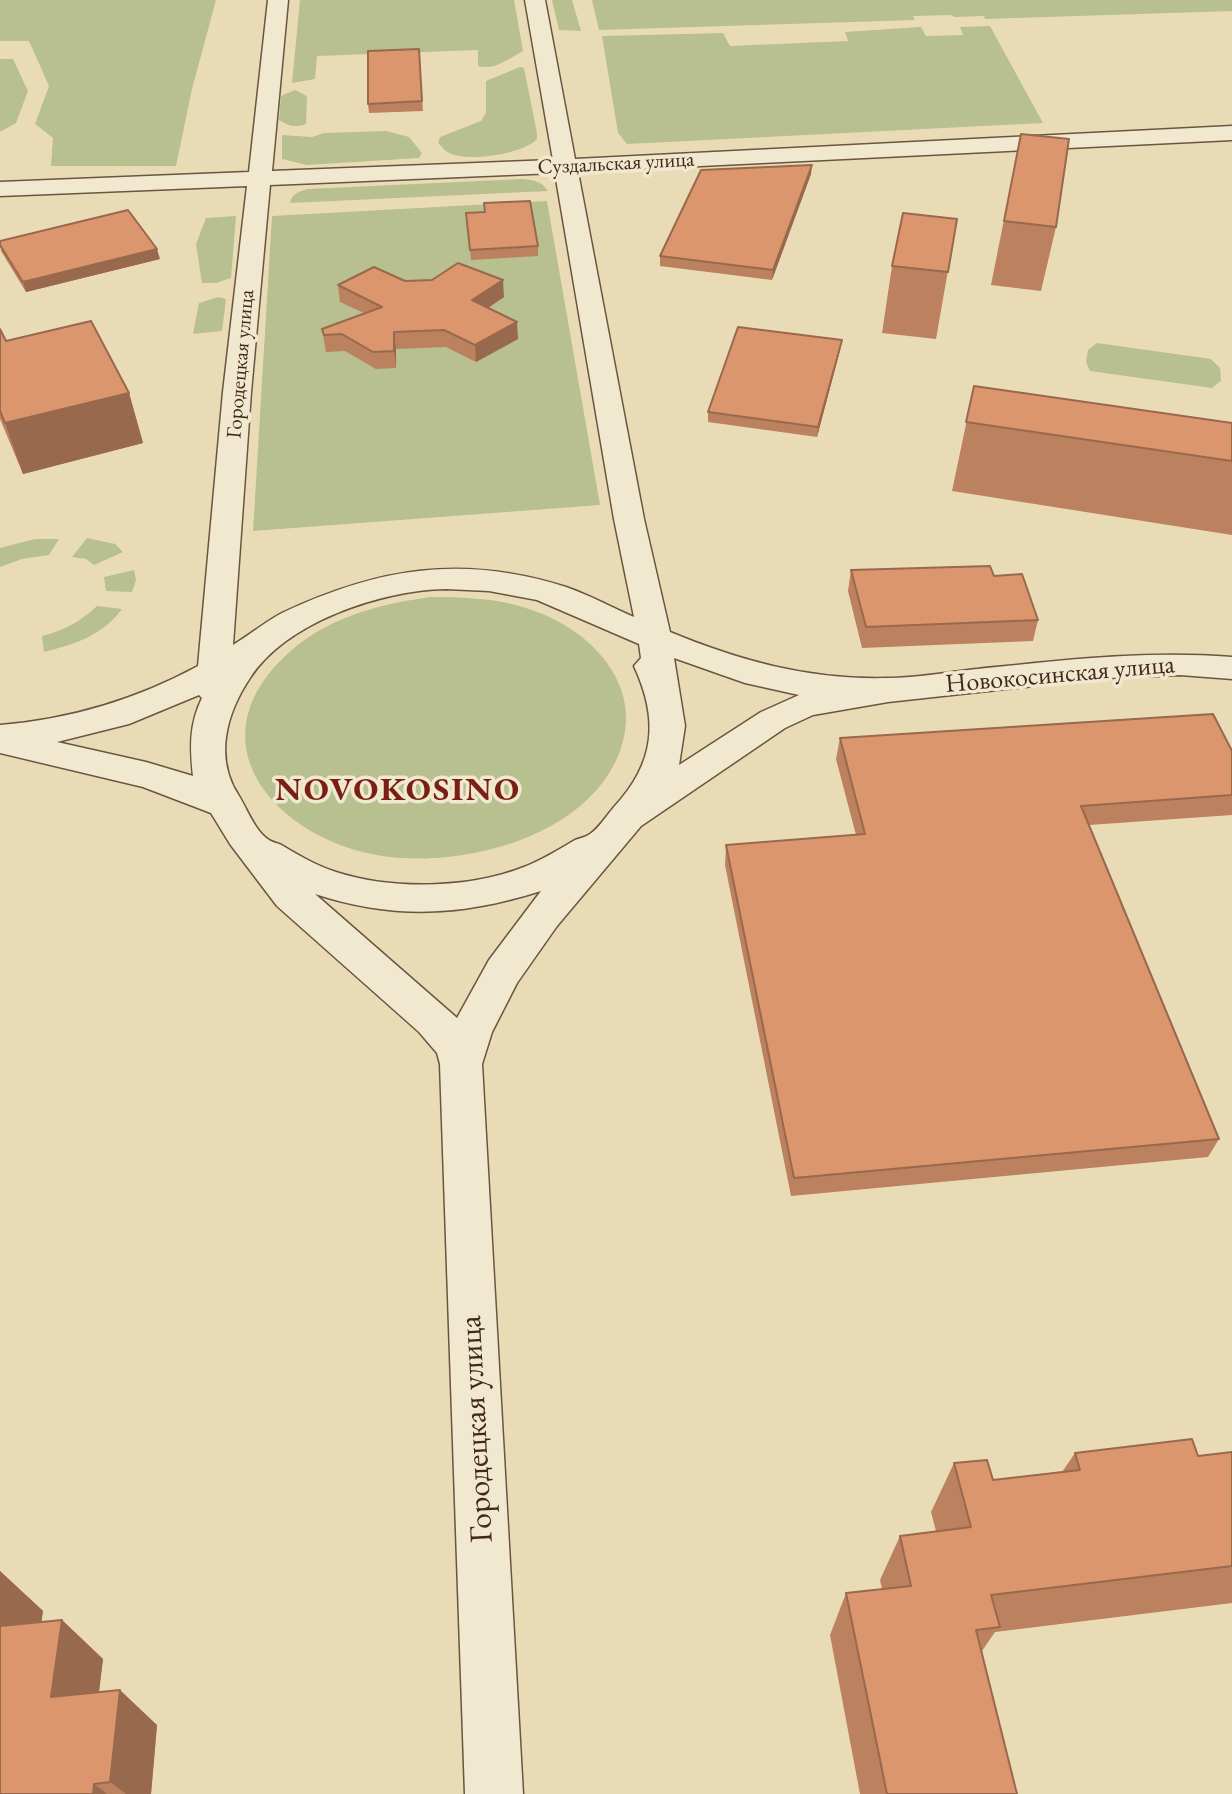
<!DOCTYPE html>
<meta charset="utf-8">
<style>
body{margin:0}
canvas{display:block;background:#eadbb7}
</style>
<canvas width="1232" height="1794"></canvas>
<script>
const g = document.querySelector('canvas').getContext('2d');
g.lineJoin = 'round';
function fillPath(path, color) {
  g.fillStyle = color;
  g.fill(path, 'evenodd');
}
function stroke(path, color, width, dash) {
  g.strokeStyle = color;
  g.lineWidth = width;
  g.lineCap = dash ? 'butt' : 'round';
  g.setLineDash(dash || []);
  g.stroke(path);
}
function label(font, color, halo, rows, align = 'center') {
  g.font = font + ' "EB Garamond",serif';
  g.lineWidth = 7;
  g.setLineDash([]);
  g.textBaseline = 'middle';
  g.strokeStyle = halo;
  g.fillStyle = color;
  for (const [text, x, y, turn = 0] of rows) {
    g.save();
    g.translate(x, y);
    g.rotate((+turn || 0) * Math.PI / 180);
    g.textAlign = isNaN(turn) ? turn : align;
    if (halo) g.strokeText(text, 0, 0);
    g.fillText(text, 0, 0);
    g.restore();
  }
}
fillPath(new Path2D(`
 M 0,0 L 216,0 L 192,89 L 176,166 L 51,166 L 53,138 L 35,124 L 49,86 L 29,41 L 0,41 Z
 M 300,0 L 514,0 L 523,51 C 510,58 494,71 478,66 L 478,50 L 317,56 L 315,79 L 292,83 Z
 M 552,0 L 572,0 L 581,31 L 559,30 Z
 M 592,0 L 1232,0 L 1232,11 L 985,19 L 984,16 L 954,17 L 952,15 L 913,16 L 915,20 L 599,30 Z
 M 990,26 L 1043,123 L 627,144 L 618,133 L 602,36 L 723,33 L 730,46 L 848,41 L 845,32 L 921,27 L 926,36 L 963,35 L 960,27 Z
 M 0,59 L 13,59 L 28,91 L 16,123 L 0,132 Z
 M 520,67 L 524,68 L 537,133 L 537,139 C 524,154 463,164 446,151 C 444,150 440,144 438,143 L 440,137 L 481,121 L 486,113 L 486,81 Z
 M 295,90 L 307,96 L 306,124 C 295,128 289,126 279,120 L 281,96 Z
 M 386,131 L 409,137 L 422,153 L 419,158 L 307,165 L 282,159 L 282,135 L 312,137 L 324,133 Z
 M 522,179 C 533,180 542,181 548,191 L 290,203 C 292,193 299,192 308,189 Z
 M 547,201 L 600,505 L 253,531 L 272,216 Z
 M 236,216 L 231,278 L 216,283 L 202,283 L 196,244 L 206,218 Z
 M 218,297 L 226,299 L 222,331 L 193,334 L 199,303 Z
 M 1097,343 L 1211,359 L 1220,368 L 1221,381 L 1212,388 L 1090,371 L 1086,362 L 1088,350 Z
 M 87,538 L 115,544 L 123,552 L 94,565 L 86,559 L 72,557 Z
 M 35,539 L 59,539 L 49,555 L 22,559 L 0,567 L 0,548 Z
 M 134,570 L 136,580 L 132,592 L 106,591 L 104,577 Z
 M 430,597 C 463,597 497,598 529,609 C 589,628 645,684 620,751 C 589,835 470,866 390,857 C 279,844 185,741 293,649 C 332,616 381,604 430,597 Z
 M 97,606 L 122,609 C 102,636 75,644 44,652 L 42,636 C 65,630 80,622 97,606 Z`), '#b7c08e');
const tertiary = new Path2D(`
 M 268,0 L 288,0 L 272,171 L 553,160 L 525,0 L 545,0 L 575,159 L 1232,126 L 1232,140 L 578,172 L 644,519 L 670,632 C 740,661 810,680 887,678 C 917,678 947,672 977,669 C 1063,660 1146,650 1232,657 L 1232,679 L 1180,675 L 1107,678 L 888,702 L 813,715 L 785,728 L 641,826 L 557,926 L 517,983 L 492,1032 L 482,1064 L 523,1794 L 465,1794 L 440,1064 L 437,1053 L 419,1032 L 277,906 L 230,844 L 211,813 L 143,787 L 0,753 L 0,725 C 71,719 135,700 198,666 L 223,392 L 247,186 L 0,196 L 0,182 L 249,172 ZM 555,173 L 614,519 L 634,617 C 611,607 589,595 566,587 C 462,554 378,568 282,613 C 268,620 248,636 233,645 L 251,392 L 270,185 ZM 446,589 L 489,591 L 537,600 L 639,644 L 641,658 L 634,666 C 659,720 655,763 614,807 C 607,815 599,828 590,834 C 586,837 580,838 575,840 C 558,850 542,860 524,867 C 468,889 392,890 336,872 C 317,866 300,856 283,846 C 279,843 273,843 269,840 C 255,831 247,809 239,796 C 214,758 226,714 250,678 C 286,622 382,590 446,589 ZM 674,658 L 745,683 L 799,695 L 761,712 L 679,765 L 685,726 ZM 199,695 L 202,698 C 189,725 190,747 193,776 L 146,762 L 57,742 L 129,724 ZM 541,891 L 489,960 L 457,1018 L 315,894 C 395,920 462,916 541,891 Z`);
stroke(tertiary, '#6b5540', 3);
fillPath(tertiary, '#f1e8d0');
fillPath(new Path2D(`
 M 419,49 L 423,111 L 369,113 L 368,104 Z
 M 1021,134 L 1056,227 L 1041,291 L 991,285 Z
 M 811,174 L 772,280 L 660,266 L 660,256 Z
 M 466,213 L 538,246 L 538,256 L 471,260 Z
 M 957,219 L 936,339 L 882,333 L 892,266 Z
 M 0,241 L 160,259 L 26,292 L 1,251 Z
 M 405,281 L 504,297 L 488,308 L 518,339 L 476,362 L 446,347 L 396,349 L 396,368 L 376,369 L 345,351 L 326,352 L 322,329 L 364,313 L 340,302 L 338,285 Z
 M 0,329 L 6,341 L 129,393 L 143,443 L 23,474 L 0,419 Z
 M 840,350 L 817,437 L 708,422 L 708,412 Z
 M 974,386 L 1232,423 L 1232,535 L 952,491 Z
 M 851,570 L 994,576 L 1038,620 L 1033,641 L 862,648 L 848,591 Z
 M 840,738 L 1232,751 L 1232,815 L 1089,825 L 1219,1139 L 1208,1157 L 791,1196 L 725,865 L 726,845 L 856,835 L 836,759 Z
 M 1232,1452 L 1232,1603 L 995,1632 L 982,1651 L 1017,1794 L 860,1794 L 830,1635 L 846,1593 L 882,1589 L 880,1580 L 900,1536 L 936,1531 L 931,1512 L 954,1463 L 993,1480 L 1062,1472 L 1075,1453 L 1198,1456 Z
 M 0,1571 L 43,1611 L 41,1622 L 62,1620 L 103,1659 L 99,1692 L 157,1725 L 151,1794 L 0,1794 Z`), '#bc815f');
fillPath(new Path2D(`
 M 812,165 L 811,174 L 772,280 L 773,270 Z
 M 157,249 L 160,259 L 26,292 L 23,282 Z
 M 503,280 L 504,297 L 474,317 L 472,300 Z
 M 517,322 L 518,339 L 476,362 L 475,345 Z
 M 394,332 L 396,349 L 396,368 L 394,351 Z
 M 842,340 L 840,350 L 817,437 L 818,427 Z
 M 129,393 L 143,443 L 23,474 L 5,423 Z
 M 0,1571 L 43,1611 L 35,1666 L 0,1637 Z
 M 62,1620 L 103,1659 L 94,1732 L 51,1697 Z
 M 120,1690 L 157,1725 L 151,1794 L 126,1794 L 110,1782 Z
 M 94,1784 L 107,1794 L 93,1794 Z`), '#99694d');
const building = new Path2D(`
 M 419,49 L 422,101 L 368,104 L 368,51 Z
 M 1021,134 L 1069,139 L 1056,227 L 1004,221 Z
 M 812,165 L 773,270 L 660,256 L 701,170 Z
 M 530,201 L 538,246 L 470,250 L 466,213 L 485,212 L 484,203 Z
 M 128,210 L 157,249 L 23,282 L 0,245 L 0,241 Z
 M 903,213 L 957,219 L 948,272 L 892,266 Z
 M 458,263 L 503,280 L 472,300 L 517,322 L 475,345 L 444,330 L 394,332 L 394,351 L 373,352 L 342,334 L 324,335 L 322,329 L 382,307 L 338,285 L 374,267 L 405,281 L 432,280 Z
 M 91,321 L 129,393 L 5,423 L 0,411 L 0,329 L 6,341 Z
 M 738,327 L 842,340 L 818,427 L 708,412 Z
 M 974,386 L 1232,423 L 1232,461 L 966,422 Z
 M 990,566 L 994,576 L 1022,574 L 1038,620 L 866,627 L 851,570 Z
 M 1213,714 L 1232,751 L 1232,795 L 1081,806 L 1219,1139 L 794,1178 L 726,845 L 865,834 L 840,738 Z
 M 1192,1439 L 1198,1456 L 1232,1452 L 1232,1566 L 991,1595 L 1000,1627 L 976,1630 L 1017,1794 L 887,1794 L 846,1593 L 911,1586 L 900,1536 L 971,1527 L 954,1463 L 987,1460 L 993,1480 L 1080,1470 L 1075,1453 Z
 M 62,1620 L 51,1697 L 120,1690 L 110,1782 L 94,1784 L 93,1794 L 0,1794 L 0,1626 Z`);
fillPath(building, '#db966e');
stroke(building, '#99694d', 2);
label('21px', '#412819', '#f1e8d0', [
 ["Суздальская улица",616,164,-3],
 ["Городецкая улица",241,364,-85]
]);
label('26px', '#412819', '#f1e8d0', [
 ["Новокосинская улица",1060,675,-5]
]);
label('32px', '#412819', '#f1e8d0', [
 ["Городецкая улица",477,1429,-93]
]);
g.letterSpacing = '2px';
label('bold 33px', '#7a1f14', '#f1e8d0', [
 ["NOVOKOSINO",398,791]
]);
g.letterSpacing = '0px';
</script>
